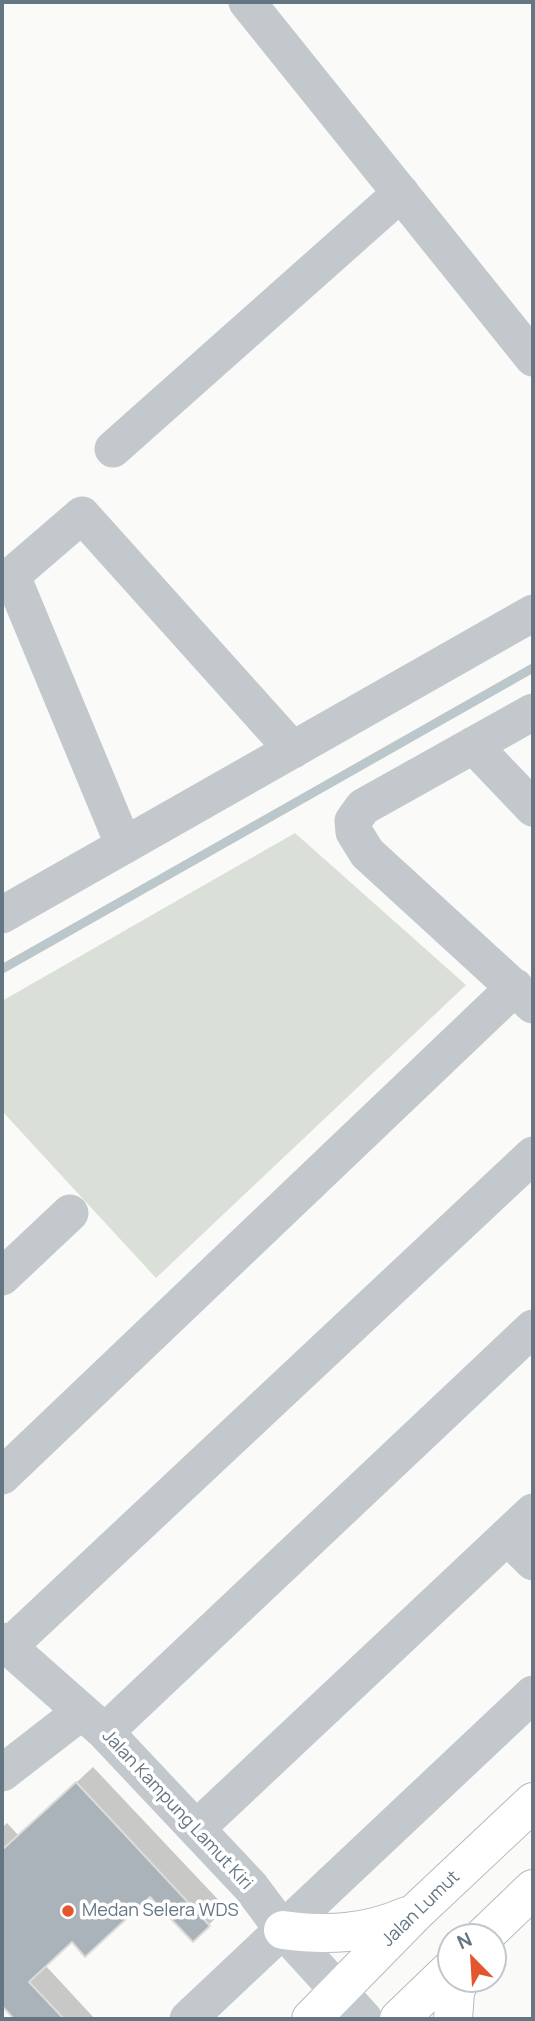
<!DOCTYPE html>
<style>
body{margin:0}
#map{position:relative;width:535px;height:2021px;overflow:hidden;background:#fafaf8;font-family:Manrope,sans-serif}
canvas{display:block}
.frame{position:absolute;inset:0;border:4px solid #657683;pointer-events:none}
.north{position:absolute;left:437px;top:1923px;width:70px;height:70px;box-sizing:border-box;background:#fff;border:2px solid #c1c8cd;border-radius:50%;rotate:336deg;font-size:19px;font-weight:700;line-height:28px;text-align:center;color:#657683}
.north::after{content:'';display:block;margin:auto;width:24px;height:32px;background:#e4572e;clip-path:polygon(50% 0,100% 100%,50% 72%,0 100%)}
</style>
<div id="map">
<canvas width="535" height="2021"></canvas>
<div class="frame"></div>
<div class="north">N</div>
</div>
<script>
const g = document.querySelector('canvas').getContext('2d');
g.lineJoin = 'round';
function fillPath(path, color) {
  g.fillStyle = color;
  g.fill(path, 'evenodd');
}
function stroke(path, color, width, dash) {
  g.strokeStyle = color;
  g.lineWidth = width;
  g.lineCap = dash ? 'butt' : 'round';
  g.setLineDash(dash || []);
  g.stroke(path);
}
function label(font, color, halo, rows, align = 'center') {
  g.font = font + ' Manrope,sans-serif';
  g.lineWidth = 7;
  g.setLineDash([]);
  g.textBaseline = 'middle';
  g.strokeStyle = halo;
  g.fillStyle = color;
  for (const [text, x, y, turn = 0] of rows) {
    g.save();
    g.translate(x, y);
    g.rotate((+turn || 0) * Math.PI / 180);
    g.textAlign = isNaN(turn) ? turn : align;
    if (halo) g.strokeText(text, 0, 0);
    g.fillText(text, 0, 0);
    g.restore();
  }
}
fillPath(new Path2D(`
 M 295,833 L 466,985 L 156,1278 L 2,1111 L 2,1001 Z`), '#dadfd7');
fillPath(new Path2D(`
 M 93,1767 L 226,1908 L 193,1940 L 150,1894 L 72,1940 L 45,1965 L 95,2019 L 17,2019 L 2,2003 L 2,1828 L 7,1823 L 19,1836 Z`), '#0003');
stroke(new Path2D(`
 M 2,969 L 533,668`), '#bbc7cb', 9);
const building = new Path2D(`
 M 76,1782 L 210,1926 L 193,1942 L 150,1897 L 85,1957 L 72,1942 L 29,1982 L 64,2019 L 14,2019 L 2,2006 L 2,1850 Z`);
fillPath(building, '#aab3b9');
stroke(building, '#dcdcda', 2);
const major = new Path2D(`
 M 283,1930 C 328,1936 366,1934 407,1916
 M 483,1937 L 533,1889
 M 311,2019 L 416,1912 L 533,1802
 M 399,2019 L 451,1969
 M 453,2019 L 455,1992 L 460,1979`);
stroke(major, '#b5babe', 40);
stroke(new Path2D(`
 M 247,2 L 533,358
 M 113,449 L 401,193
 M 12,576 L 124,846
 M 2,584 L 82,515 L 293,750
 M 473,745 L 533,808
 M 2,915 L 533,613
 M 533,1005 L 367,853 L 354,832 L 353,821 L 363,807 L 533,712
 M 2,1277 L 70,1213
 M 2,1476 L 515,987
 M 507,1536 L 533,1562
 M 2,1641 L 105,1732 L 251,1887 L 283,1930 L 364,2019
 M 8,1647 L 533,1155
 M 105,1732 L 533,1328
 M 2,1773 L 81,1712
 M 197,1828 L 533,1512
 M 188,2019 L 533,1694`), '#c3c8cc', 37);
stroke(major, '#fff', 38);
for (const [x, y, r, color] of [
 [68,1911,7,"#e4572e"]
]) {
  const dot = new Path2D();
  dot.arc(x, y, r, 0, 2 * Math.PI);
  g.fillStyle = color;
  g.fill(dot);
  stroke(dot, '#fff', 2.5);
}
label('18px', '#657683', '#fff', [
 ["Jalan Kampung Lamut Kiri",177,1810,47],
 ["Jalan Lumut",421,1909,-44]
]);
label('18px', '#657683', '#fff', [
 ["Medan Selera WDS",82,1911]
], 'left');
</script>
